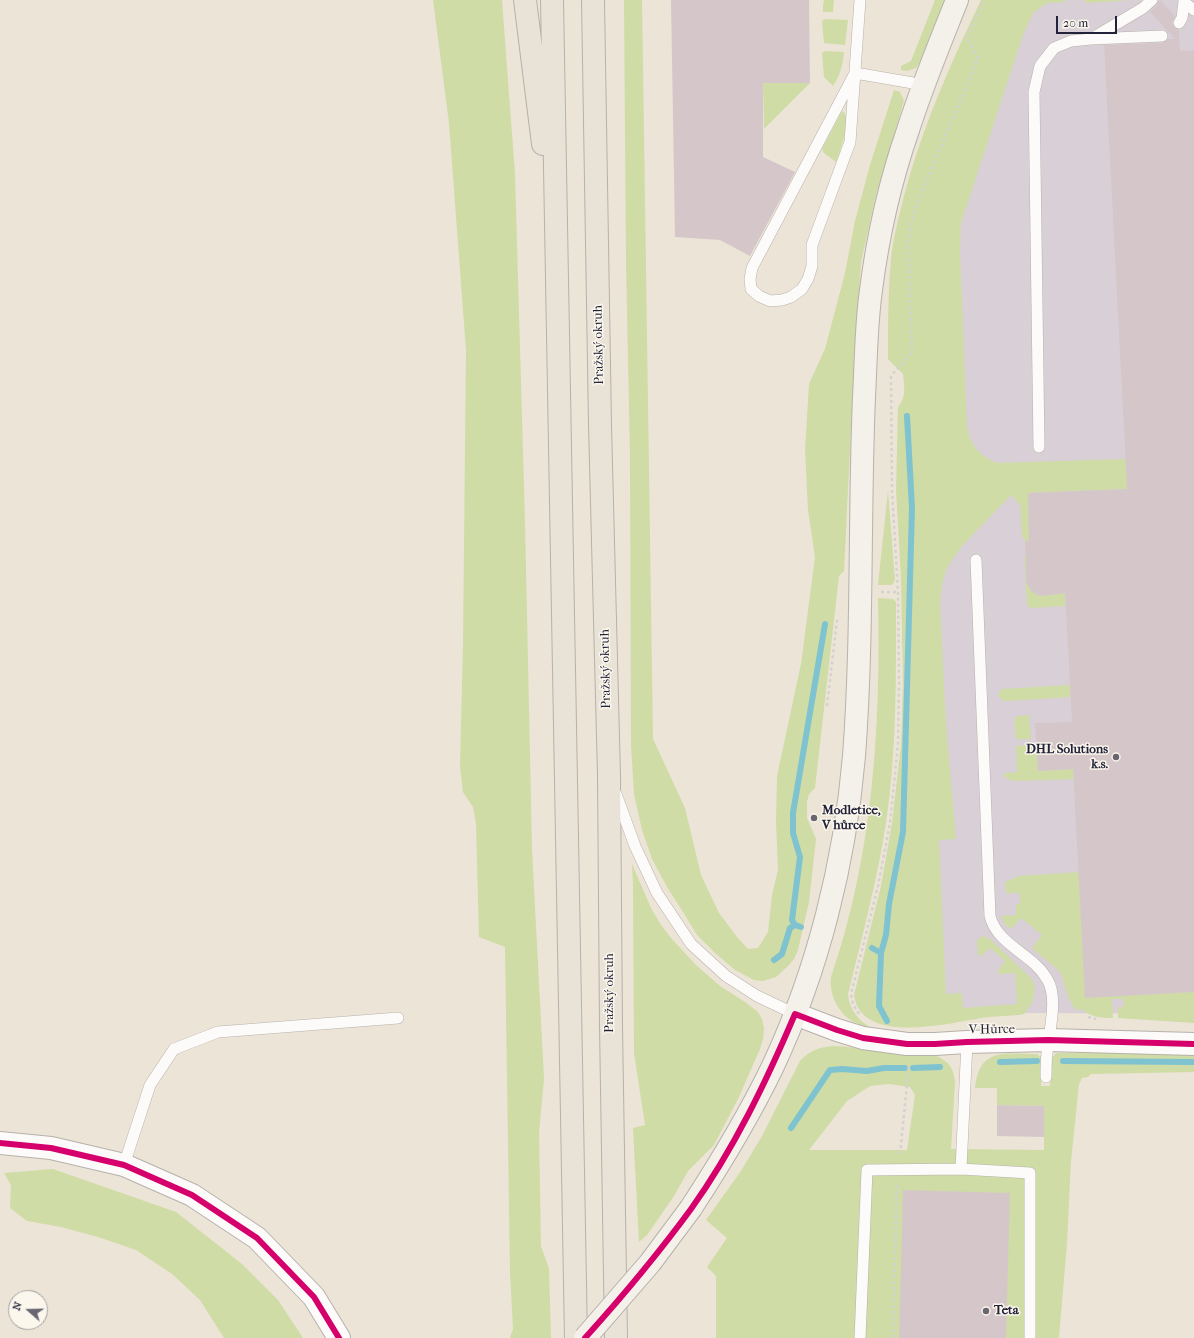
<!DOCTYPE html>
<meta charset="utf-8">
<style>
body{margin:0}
#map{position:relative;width:1194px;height:1338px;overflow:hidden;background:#ece4d6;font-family:"IM FELL French Canon",serif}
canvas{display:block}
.north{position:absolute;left:8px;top:1290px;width:40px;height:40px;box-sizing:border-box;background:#fbf7ec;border:1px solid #a4a2a5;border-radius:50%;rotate:290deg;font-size:11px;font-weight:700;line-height:16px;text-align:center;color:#22223b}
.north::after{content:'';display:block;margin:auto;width:14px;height:18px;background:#696671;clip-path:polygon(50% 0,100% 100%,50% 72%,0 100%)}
.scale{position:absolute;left:1056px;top:16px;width:61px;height:18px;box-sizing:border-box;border:2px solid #22223b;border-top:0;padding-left:5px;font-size:12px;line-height:14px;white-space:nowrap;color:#22223b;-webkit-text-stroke:3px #fbf7ec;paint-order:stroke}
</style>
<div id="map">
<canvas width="1194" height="1338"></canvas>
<div class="north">N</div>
<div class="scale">20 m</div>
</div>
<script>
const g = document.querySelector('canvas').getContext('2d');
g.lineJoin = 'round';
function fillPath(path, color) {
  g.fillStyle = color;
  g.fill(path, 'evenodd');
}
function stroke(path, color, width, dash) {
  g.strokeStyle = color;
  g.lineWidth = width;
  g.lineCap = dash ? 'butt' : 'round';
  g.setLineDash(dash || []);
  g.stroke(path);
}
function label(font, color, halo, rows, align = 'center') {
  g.font = font + ' "IM FELL French Canon",serif';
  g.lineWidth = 3;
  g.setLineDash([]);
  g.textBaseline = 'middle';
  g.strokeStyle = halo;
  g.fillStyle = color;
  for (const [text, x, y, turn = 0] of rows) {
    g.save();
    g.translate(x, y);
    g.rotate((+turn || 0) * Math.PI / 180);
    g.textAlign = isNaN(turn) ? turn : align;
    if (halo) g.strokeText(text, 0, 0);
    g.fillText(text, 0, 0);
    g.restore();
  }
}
fillPath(new Path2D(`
 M 991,0 L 1194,0 L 1194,1014 L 875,1012 L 907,846 L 917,470 Z`), '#d9d0d7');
fillPath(new Path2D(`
 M 433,0 L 502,0 L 515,174 L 525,522 L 532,849 L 544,1079 L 539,1132 L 541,1246 L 549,1269 L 551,1338 L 510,1338 L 513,1329 L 510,1273 L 505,947 L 479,937 L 476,824 L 473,807 L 463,792 L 460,767 L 463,646 L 466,350 L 449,123 Z
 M 624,0 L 642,0 L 653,739 L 685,808 L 701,875 L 719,913 L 737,937 L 748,949 L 758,948 L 768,932 L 772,895 L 778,870 L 776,822 L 777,776 L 801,664 L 815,557 L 808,510 L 805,450 L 809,384 L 825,349 L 845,273 L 855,221 L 870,165 L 894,90 L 900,92 L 904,101 L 876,195 L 861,262 L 855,347 L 844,571 L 839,576 L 815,788 L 809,794 L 807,802 L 807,818 L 816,839 L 809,902 L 798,950 L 794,959 L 789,965 L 776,977 L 763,981 L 754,980 L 735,970 L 715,953 L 697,935 L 683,912 L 667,887 L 652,859 L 642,830 L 634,794 L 631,745 L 630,456 L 626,262 Z
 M 824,0 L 834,0 L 833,12 L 823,12 L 823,5 Z
 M 935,0 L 946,0 L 922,59 L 916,68 L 907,71 L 901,70 L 901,66 L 911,61 Z
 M 981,0 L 1065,0 L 1065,2 L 1047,3 L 1033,13 L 1023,35 L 961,223 L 960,250 L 967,428 C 972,447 979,456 998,463 L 1125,459 L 1194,456 L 1194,486 L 1028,493 L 1029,522 L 1062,540 L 1065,606 L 1031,608 L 1027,605 L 1024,557 L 1045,556 L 1044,541 L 1025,541 L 1025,538 L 1022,537 L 1020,505 L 1011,495 L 962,546 L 954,557 L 946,570 L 942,585 L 940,603 L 946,725 L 956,839 L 939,840 L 946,994 L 962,993 L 963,1008 L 1017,1004 L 1015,973 L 998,974 L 999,969 L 1005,961 L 990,948 L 981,956 L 978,955 L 977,940 L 983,936 L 990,939 L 1032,979 L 1034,984 L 1035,990 L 1032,1003 L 1024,1014 L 1019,1015 C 1007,1016 995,1016 982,1018 C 949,1023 861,1046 854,995 L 881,886 L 892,823 L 901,744 L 903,685 L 901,578 L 896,490 L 898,407 C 907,396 904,387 903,374 L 888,359 C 888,326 888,292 891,259 C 893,239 898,220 903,200 C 921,130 950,65 981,0 ZM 1026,571 L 1050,595 C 1034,598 1024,587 1026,571 Z
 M 1085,0 L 1131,0 L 1086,3 Z
 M 824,19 L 848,20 L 845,45 L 824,43 L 822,22 Z
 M 825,51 L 844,52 C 843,64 840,76 833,86 L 824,77 L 822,53 Z
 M 763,83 L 810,83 L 764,129 Z
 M 843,111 C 852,121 840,151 836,162 L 824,153 L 822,149 L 841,113 Z
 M 888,491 L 895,580 L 893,584 L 891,585 L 878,585 Z
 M 878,598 L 893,599 L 896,602 C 896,676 897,749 886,823 C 877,881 862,937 848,994 C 849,1010 859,1021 873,1029 C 865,1026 856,1024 849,1019 C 836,1009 829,992 831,977 C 873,856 881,725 878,598 Z
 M 1070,685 L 1070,697 L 1006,701 L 1002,700 L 998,695 L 1000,691 L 1002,689 Z
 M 1029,715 L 1031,739 L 1016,739 L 1014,720 L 1017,716 Z
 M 1037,745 L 1038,771 L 1074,769 L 1074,779 L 1015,781 L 1007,779 L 1004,775 L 1005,773 L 1017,772 L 1016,746 Z
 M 632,864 L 651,908 L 661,925 L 671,938 L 696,965 L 720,986 L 745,1002 L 758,1012 L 762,1019 L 764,1029 L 763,1039 L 760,1049 L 738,1099 L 714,1145 L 688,1171 L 674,1196 L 647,1235 L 639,1242 L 633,1128 L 645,1125 L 634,1053 L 633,886 Z
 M 1079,872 L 1086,997 L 1194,992 L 1194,1023 L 1118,1018 L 1118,1007 L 1124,1007 L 1123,999 L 1112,999 L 1113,1018 C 1101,1018 1089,1017 1080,1008 L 1076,1011 L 1068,997 L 1061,974 L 1056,968 L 1032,948 L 1042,935 L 1021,918 L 1011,929 L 1005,925 L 1001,916 L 1016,915 L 1016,904 L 1020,904 L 1020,893 L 1006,893 L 1005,882 L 1019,876 Z
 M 834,1046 C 855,1047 876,1051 896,1053 C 911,1055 929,1050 942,1059 C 951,1064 954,1072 955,1082 L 951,1149 L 1044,1150 L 1044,1106 L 997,1105 L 997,1088 L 975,1088 C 979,1047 1005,1054 1037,1054 L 1042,1058 L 1041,1086 L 1050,1086 L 1052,1058 L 1056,1053 L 1194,1053 L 1194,1072 L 1091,1074 L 1088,1077 L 1082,1078 L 1079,1084 L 1071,1161 L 1067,1243 L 1059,1338 L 716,1338 L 716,1276 L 707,1267 L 727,1238 L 706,1220 L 741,1171 L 762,1136 L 800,1061 C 810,1050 820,1047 834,1046 ZM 889,1084 L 910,1087 L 915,1095 L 907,1150 L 809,1150 L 847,1101 L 870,1086 Z
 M 53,1169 L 176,1212 L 242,1264 L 278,1300 L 303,1338 L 224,1338 L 200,1300 L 172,1274 L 136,1250 L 98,1237 L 61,1227 L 27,1221 L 10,1208 L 11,1185 L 4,1173 Z`), '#cfdca5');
stroke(new Path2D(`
 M 801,927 L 795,925 L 792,920 L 800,857 L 793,833 L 793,813 L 825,624
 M 872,948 L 881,953 L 879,1006 L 887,1021
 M 881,953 L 886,935 L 889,904 L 903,832 L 912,508 L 907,416
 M 774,960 L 782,954 L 790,928 L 795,925
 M 1063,1061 L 1194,1062
 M 1000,1062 L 1037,1061
 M 913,1068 L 940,1067
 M 791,1128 L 830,1070 L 842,1069 L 867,1071 L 884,1068 L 905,1068`), '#7fc3d1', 6);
fillPath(new Path2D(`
 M 671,0 L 809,0 L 810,83 L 763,83 L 763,157 L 795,172 L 750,256 L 720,240 L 675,237 Z
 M 1160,0 L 1175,16 L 1172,23 L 1175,29 L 1179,30 L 1180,51 L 1194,50 L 1194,992 L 1085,998 L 1073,769 L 1038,771 L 1035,723 L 1072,722 L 1065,593 L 1044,596 L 1037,595 L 1032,592 L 1026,582 L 1025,541 L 1029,541 L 1028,493 L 1127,489 L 1104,45 L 1162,43 L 1168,39 L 1175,39 L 1150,12 L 1157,5 Z
 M 997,1105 L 1044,1106 L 1044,1137 L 997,1136 Z
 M 903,1190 L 1010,1193 L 1006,1338 L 899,1338 Z`), '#d5c7c9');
const service = new Path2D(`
 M 1152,0 L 1143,8 L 1091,39 L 1162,36
 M 1184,0 L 1184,2 L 1194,10
 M 1179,23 L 1182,18 L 1184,2
 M 855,73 L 752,268 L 750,279 L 751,289 L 759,296 L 770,301 L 782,300 L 791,297 L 802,289 L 808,279 L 812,266 L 812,245 L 850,142 L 860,0
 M 855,73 L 913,83 L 924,86
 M 1039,447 L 1034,92 L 1040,66 L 1054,48 L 1071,41 L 1091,39
 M 976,560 L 990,916 C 997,945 1033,954 1047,979 C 1058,996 1050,1027 1048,1046 C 1046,1056 1046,1066 1046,1077
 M 616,794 L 635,846 L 657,893 L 691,944 L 726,976 L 757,996 L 795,1014
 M 124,1165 L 150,1085 L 174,1049 L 218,1032 L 398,1018
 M 961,1169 L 967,1042
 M 860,1338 L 867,1170 L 961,1169 L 1030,1173 L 1030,1338`);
const tertiary = new Path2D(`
 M 795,1014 L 837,1030 L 863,1038 L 907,1044 L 935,1044 L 967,1042 L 1048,1040 L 1194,1044
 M 0,1143 L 51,1148 L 124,1165 L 192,1195 L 257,1238 L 314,1297 L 339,1338`);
const secondary = new Path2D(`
 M 691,1208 C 721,1162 749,1116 773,1066 C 818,970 845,862 854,756 C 863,637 859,516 864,397 C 866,361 866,325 871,290 C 878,235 890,182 908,130 C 922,86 940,43 957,0`);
const motorway = new Path2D(`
 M 525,0 L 543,144
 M 552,0 L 576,1338
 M 593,0 L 600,425 L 609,776 L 611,1026 L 616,1338`);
stroke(service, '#b6b1ab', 12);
stroke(tertiary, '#b6b1ab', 24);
stroke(secondary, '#b6b1ab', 24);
stroke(motorway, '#b6b1ab', 24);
stroke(new Path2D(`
 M 881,592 L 898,592
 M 827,706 L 837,620
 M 859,1014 L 853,1004 L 851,994 L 878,886 L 890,823 L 898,744 L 899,684 L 898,592 L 892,491 L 891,376 L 912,352 L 908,241 L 915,209 L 978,58 L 967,37 L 985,0
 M 1088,1017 L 1096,1019
 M 900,1154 L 909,1065
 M 893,1338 L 897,1185`), '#d4d2d0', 2.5, [3, 3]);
stroke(service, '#fcfbf9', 11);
stroke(tertiary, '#fcfbf9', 22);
stroke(secondary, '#f4f1ea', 22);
stroke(motorway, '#e9e2d6', 22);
const secondaryBridge = new Path2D(`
 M 585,1338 L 650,1263 L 691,1208`);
stroke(secondaryBridge, '#b6b1ab', 24, []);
stroke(secondaryBridge, '#f4f1ea', 22);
stroke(new Path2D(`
 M 0,1143 L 51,1148 L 124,1165 L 192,1195 L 257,1238 L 314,1297 L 339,1338
 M 585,1338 C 622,1297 658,1254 691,1209 C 734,1149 766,1082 795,1014 L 837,1030 L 863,1038 L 907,1044 L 935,1044 L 967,1042 L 1048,1040 L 1194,1044`), '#d6006c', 6);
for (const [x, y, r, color] of [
 [1116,757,4,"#696671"],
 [814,818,4,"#696671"],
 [986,1311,4,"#696671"]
]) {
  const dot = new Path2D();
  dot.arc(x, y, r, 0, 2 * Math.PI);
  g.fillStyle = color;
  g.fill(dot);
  stroke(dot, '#fbf7ec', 1.5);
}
label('13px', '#22223b', '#fbf7ec', [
 ["Pražský okruh",599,345,-91],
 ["Pražský okruh",606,669,-91],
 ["Pražský okruh",610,993,-90],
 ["V Hůrce",992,1030,-1]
]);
label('bold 13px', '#22223b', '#fbf7ec', [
 ["DHL Solutions",1108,750,"right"],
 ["k.s.",1108,765,"right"],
 ["Modletice,",822,811],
 ["V hůrce",822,826],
 ["Teta",994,1311]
], 'left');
</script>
